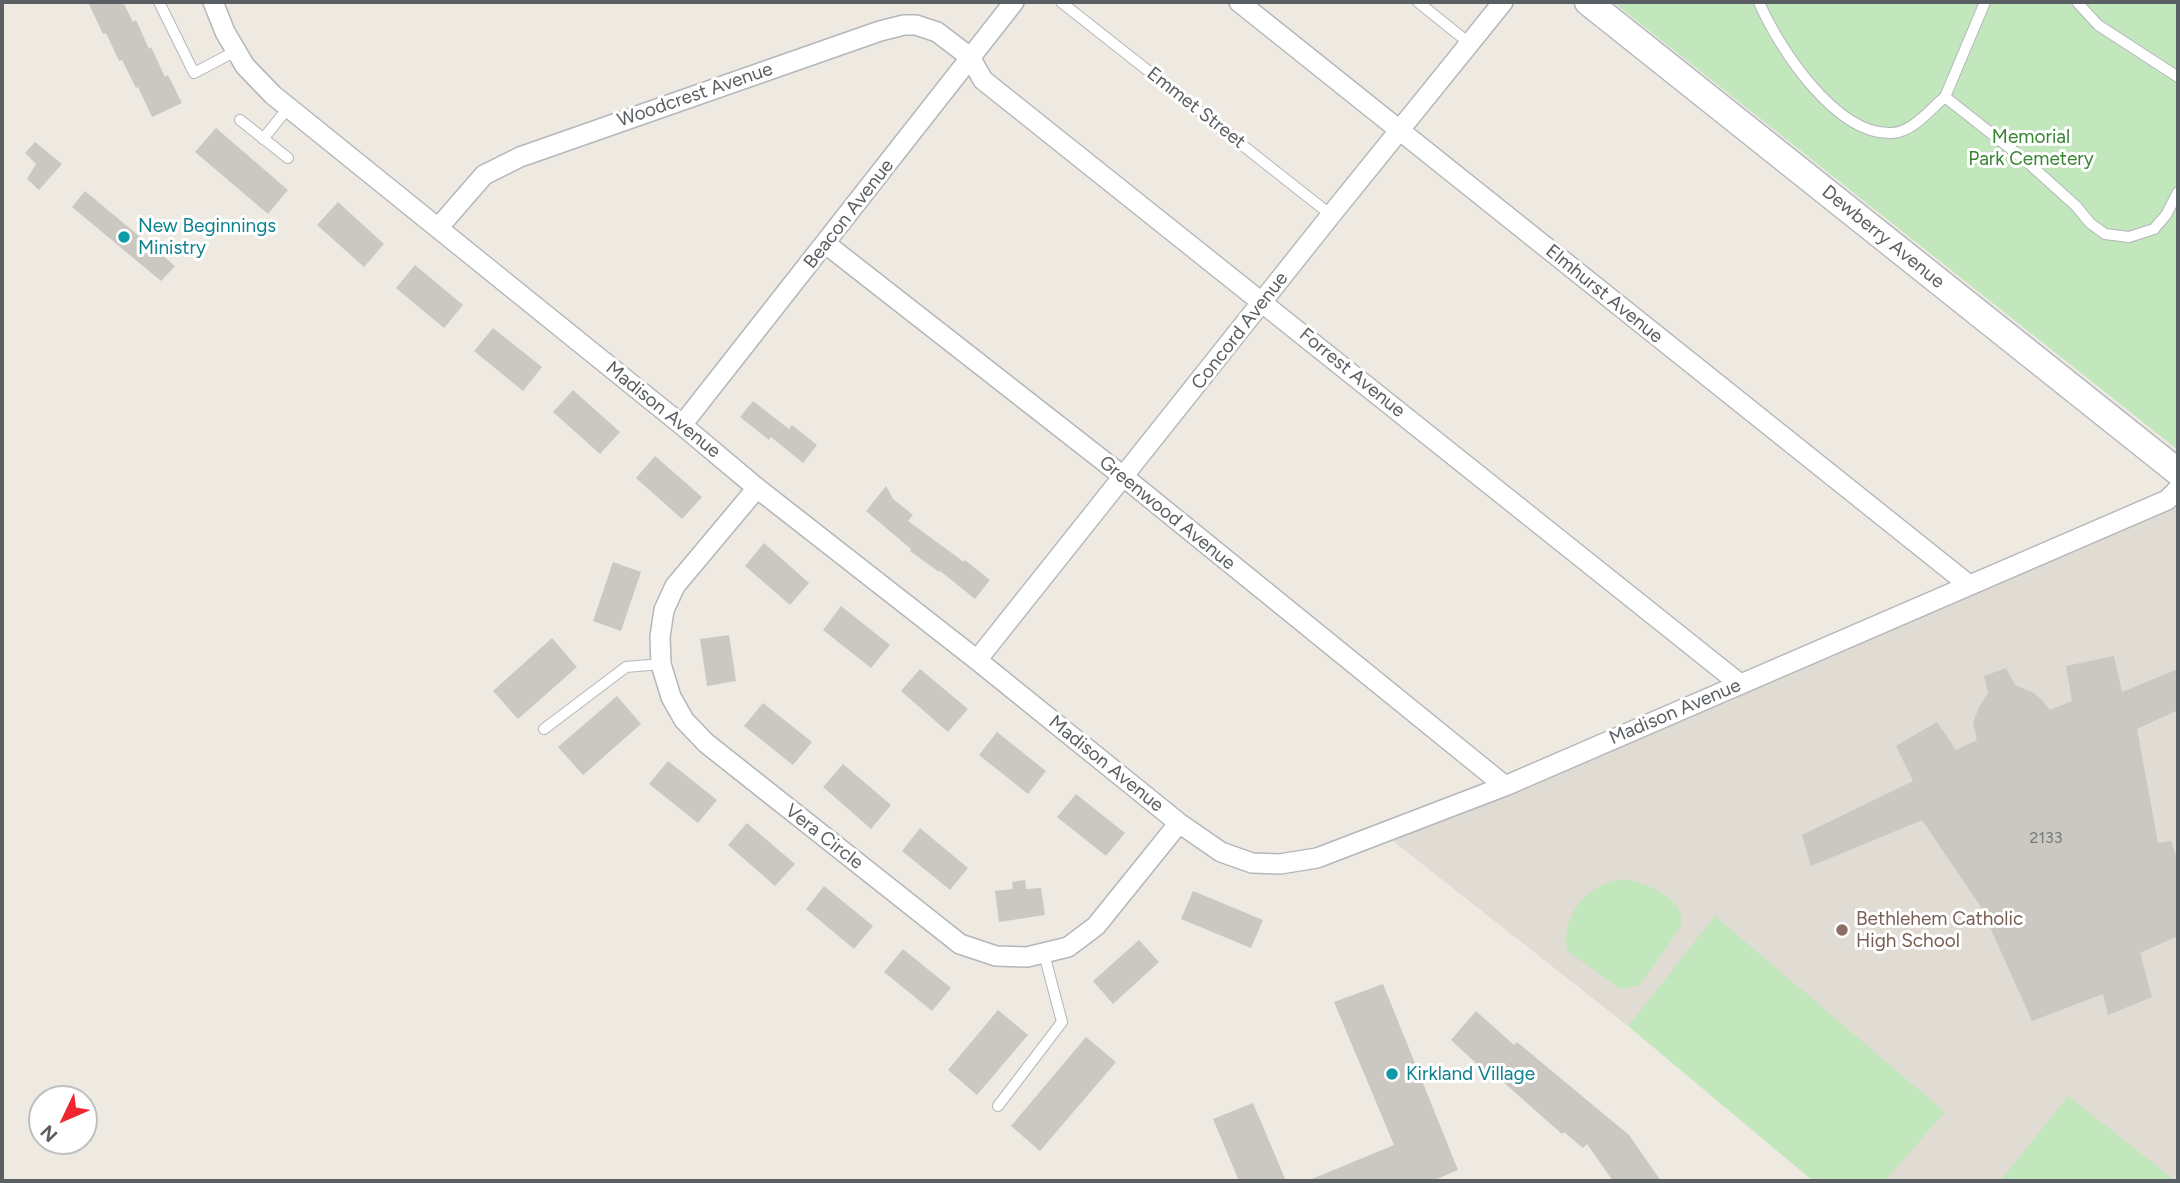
<!DOCTYPE html>
<style>
body{margin:0}
#map{position:relative;width:2180px;height:1183px;overflow:hidden;background:#eeeae2;font-family:Figtree,sans-serif}
canvas{display:block}
.frame{position:absolute;inset:0;border:4px solid #5a5f63;pointer-events:none}
.north{position:absolute;left:28px;top:1085px;width:70px;height:70px;box-sizing:border-box;background:#fff;border:2px solid #bdbfc1;border-radius:50%;rotate:226deg;font-size:19px;font-weight:700;line-height:28px;text-align:center;color:#5a5f63}
.north::after{content:'';display:block;margin:auto;width:24px;height:32px;background:#ef262f;clip-path:polygon(50% 0,100% 100%,50% 72%,0 100%)}
</style>
<div id="map">
<canvas width="2180" height="1183"></canvas>
<div class="frame"></div>
<div class="north">N</div>
</div>
<script>
const g = document.querySelector('canvas').getContext('2d');
g.lineJoin = 'round';
function fillPath(path, color) {
  g.fillStyle = color;
  g.fill(path, 'evenodd');
}
function stroke(path, color, width, dash) {
  g.strokeStyle = color;
  g.lineWidth = width;
  g.lineCap = dash ? 'butt' : 'round';
  g.setLineDash(dash || []);
  g.stroke(path);
}
function label(font, color, halo, rows, align = 'center') {
  g.font = font + ' Figtree,sans-serif';
  g.lineWidth = 6;
  g.setLineDash([]);
  g.textBaseline = 'middle';
  g.strokeStyle = halo;
  g.fillStyle = color;
  for (const [text, x, y, turn = 0] of rows) {
    g.save();
    g.translate(x, y);
    g.rotate((+turn || 0) * Math.PI / 180);
    g.textAlign = isNaN(turn) ? turn : align;
    if (halo) g.strokeText(text, 0, 0);
    g.fillText(text, 0, 0);
    g.restore();
  }
}
fillPath(new Path2D(`
 M 2178,490 L 2178,1181 L 1825,1181 L 1384,834 Z`), '#e0dbd3');
fillPath(new Path2D(`
 M 1613,2 L 2178,2 L 2178,450 Z
 M 1621,879 C 1644,882 1683,895 1682,925 L 1640,985 L 1621,989 L 1567,951 C 1561,915 1586,885 1621,879 Z
 M 1715,916 L 1945,1112 L 1885,1181 L 1813,1181 L 1628,1026 Z
 M 2068,1096 L 2176,1181 L 2000,1181 Z`), '#c2e7bd');
fillPath(new Path2D(`
 M 88,2 L 123,2 L 133,22 L 136,20 L 149,49 L 151,47 L 165,77 L 168,75 L 182,103 L 152,117 L 138,87 L 136,88 L 122,60 L 119,61 L 106,33 L 103,34 Z
 M 216,128 L 288,190 L 268,214 L 195,152 Z
 M 35,142 L 62,164 L 39,190 L 27,179 L 36,164 L 25,153 Z
 M 85,191 L 175,266 L 161,281 L 72,207 Z
 M 338,202 L 384,244 L 364,267 L 317,225 Z
 M 415,265 L 463,305 L 444,328 L 396,288 Z
 M 493,328 L 542,367 L 523,391 L 474,351 Z
 M 573,390 L 620,432 L 600,454 L 553,412 Z
 M 753,401 L 789,429 L 792,425 L 817,445 L 803,463 L 771,437 L 769,440 L 740,417 Z
 M 655,456 L 702,497 L 682,519 L 636,478 Z
 M 886,486 L 893,499 L 913,515 L 908,521 L 964,562 L 965,560 L 990,580 L 975,599 L 939,570 L 939,572 L 910,551 L 911,549 L 866,511 Z
 M 764,543 L 809,583 L 790,605 L 745,566 Z
 M 613,562 L 641,572 L 621,631 L 593,621 Z
 M 841,606 L 890,645 L 871,668 L 823,630 Z
 M 729,635 L 736,681 L 707,686 L 700,639 Z
 M 552,638 L 577,667 L 518,719 L 493,691 Z
 M 2114,656 L 2122,692 L 2178,669 L 2178,710 L 2137,729 L 2158,843 L 2171,841 L 2178,862 L 2178,936 L 2140,953 L 2152,997 L 2108,1015 L 2103,994 L 2032,1021 L 1981,907 L 1922,820 L 1811,866 L 1802,835 L 1913,781 L 1896,746 L 1937,722 L 1956,750 L 1977,740 L 1973,723 L 1979,707 L 1988,693 L 1984,676 L 2006,668 L 2015,685 L 2032,692 L 2042,700 L 2050,710 L 2072,701 L 2066,666 Z
 M 920,669 L 968,709 L 948,732 L 901,691 Z
 M 617,696 L 641,724 L 583,775 L 558,747 Z
 M 763,703 L 812,742 L 793,765 L 744,726 Z
 M 997,732 L 1046,771 L 1028,794 L 979,755 Z
 M 668,761 L 717,800 L 698,823 L 649,784 Z
 M 843,764 L 891,805 L 871,829 L 823,787 Z
 M 1076,794 L 1125,833 L 1106,856 L 1057,817 Z
 M 747,823 L 795,864 L 775,886 L 728,845 Z
 M 920,828 L 968,868 L 950,890 L 902,851 Z
 M 1025,880 L 1026,889 L 1041,888 L 1045,915 L 999,922 L 995,891 L 1013,889 L 1012,882 Z
 M 824,886 L 873,926 L 854,949 L 806,909 Z
 M 1193,891 L 1263,920 L 1251,948 L 1181,919 Z
 M 1139,940 L 1159,962 L 1113,1004 L 1093,981 Z
 M 903,949 L 951,988 L 932,1011 L 884,972 Z
 M 1383,984 L 1458,1170 L 1432,1181 L 1307,1181 L 1394,1145 L 1334,1002 Z
 M 998,1010 L 1028,1035 L 977,1095 L 948,1070 Z
 M 1476,1011 L 1514,1045 L 1517,1042 L 1629,1135 L 1661,1181 L 1613,1181 L 1587,1144 L 1583,1148 L 1564,1132 L 1562,1134 L 1494,1074 L 1491,1077 L 1451,1040 Z
 M 1086,1037 L 1116,1062 L 1040,1151 L 1011,1126 Z
 M 1253,1103 L 1286,1181 L 1239,1181 L 1213,1119 Z`), '#cbc7c1');
const lane = new Path2D(`
 M 159,2 L 194,73 L 236,51
 M 1061,2 L 1331,215
 M 1418,2 L 1469,43
 M 1759,2 C 1778,47 1836,136 1892,133 C 1913,132 1930,109 1945,97
 M 1985,2 L 1945,97 L 2025,160 L 2076,206 L 2090,223 L 2105,234 L 2129,237 L 2154,229 L 2166,215 L 2178,192
 M 2077,2 L 2098,25 L 2178,77
 M 240,120 L 288,158
 M 263,139 L 288,108
 M 544,729 L 626,667 L 661,664
 M 998,1106 L 1062,1022 L 1044,954`);
const street = new Path2D(`
 M 213,2 L 225,32 L 245,66 L 273,95 L 682,425 L 757,488 L 977,660 L 1179,823 L 1221,852 L 1252,863 L 1280,864 L 1317,858 L 1505,786 L 2167,500 L 2178,489
 M 1239,2 L 1969,585
 M 438,228 L 484,175 L 520,157 L 880,31 L 904,25 L 916,25 L 937,32 L 970,57 L 983,80 L 1740,684
 M 826,244 L 1124,477 L 1505,786
 M 682,425 L 1014,2
 M 757,488 L 675,586 L 664,610 L 660,637 L 661,664 L 671,697 L 684,720 L 706,743 L 960,944 L 996,956 L 1027,957 L 1068,947 L 1096,926 L 1179,823
 M 977,660 L 1331,215 L 1503,2`);
const secondary = new Path2D(`
 M 1588,2 L 2178,472`);
stroke(lane, '#b3b6ba', 12);
stroke(street, '#b3b6ba', 22);
stroke(secondary, '#b4b8bd', 29);
stroke(lane, '#fff', 10);
stroke(street, '#fff', 19);
stroke(secondary, '#fff', 26);
for (const [x, y, r, color] of [
 [124,237,7,"#0f9aa8"],
 [1842,930,7,"#8d6e63"],
 [1392,1074,7,"#0f9aa8"]
]) {
  const dot = new Path2D();
  dot.arc(x, y, r, 0, 2 * Math.PI);
  g.fillStyle = color;
  g.fill(dot);
  stroke(dot, '#fff', 2.5);
}
label('16px', '#76797a', null, [
 ["2133",2046,838]
]);
label('19px', '#5a5f63', '#fff', [
 ["Woodcrest Avenue",695,95,-19],
 ["Emmet Street",1196,108,38],
 ["Beacon Avenue",849,214,-52],
 ["Dewberry Avenue",1883,237,39],
 ["Elmhurst Avenue",1604,294,39],
 ["Concord Avenue",1240,331,-52],
 ["Forrest Avenue",1352,373,39],
 ["Madison Avenue",663,410,39],
 ["Greenwood Avenue",1167,513,39],
 ["Madison Avenue",1675,712,-23],
 ["Madison Avenue",1106,764,39],
 ["Vera Circle",824,837,38]
]);
label('19px', '#378431', '#fff', [
 ["Memorial",2031,137],
 ["Park Cemetery",2031,159]
]);
label('19px', '#0d838f', '#fff', [
 ["New Beginnings",138,226],
 ["Ministry",138,248],
 ["Kirkland Village",1406,1074]
], 'left');
label('19px', '#785e54', '#fff', [
 ["Bethlehem Catholic",1856,919],
 ["High School",1856,941]
], 'left');
</script>
